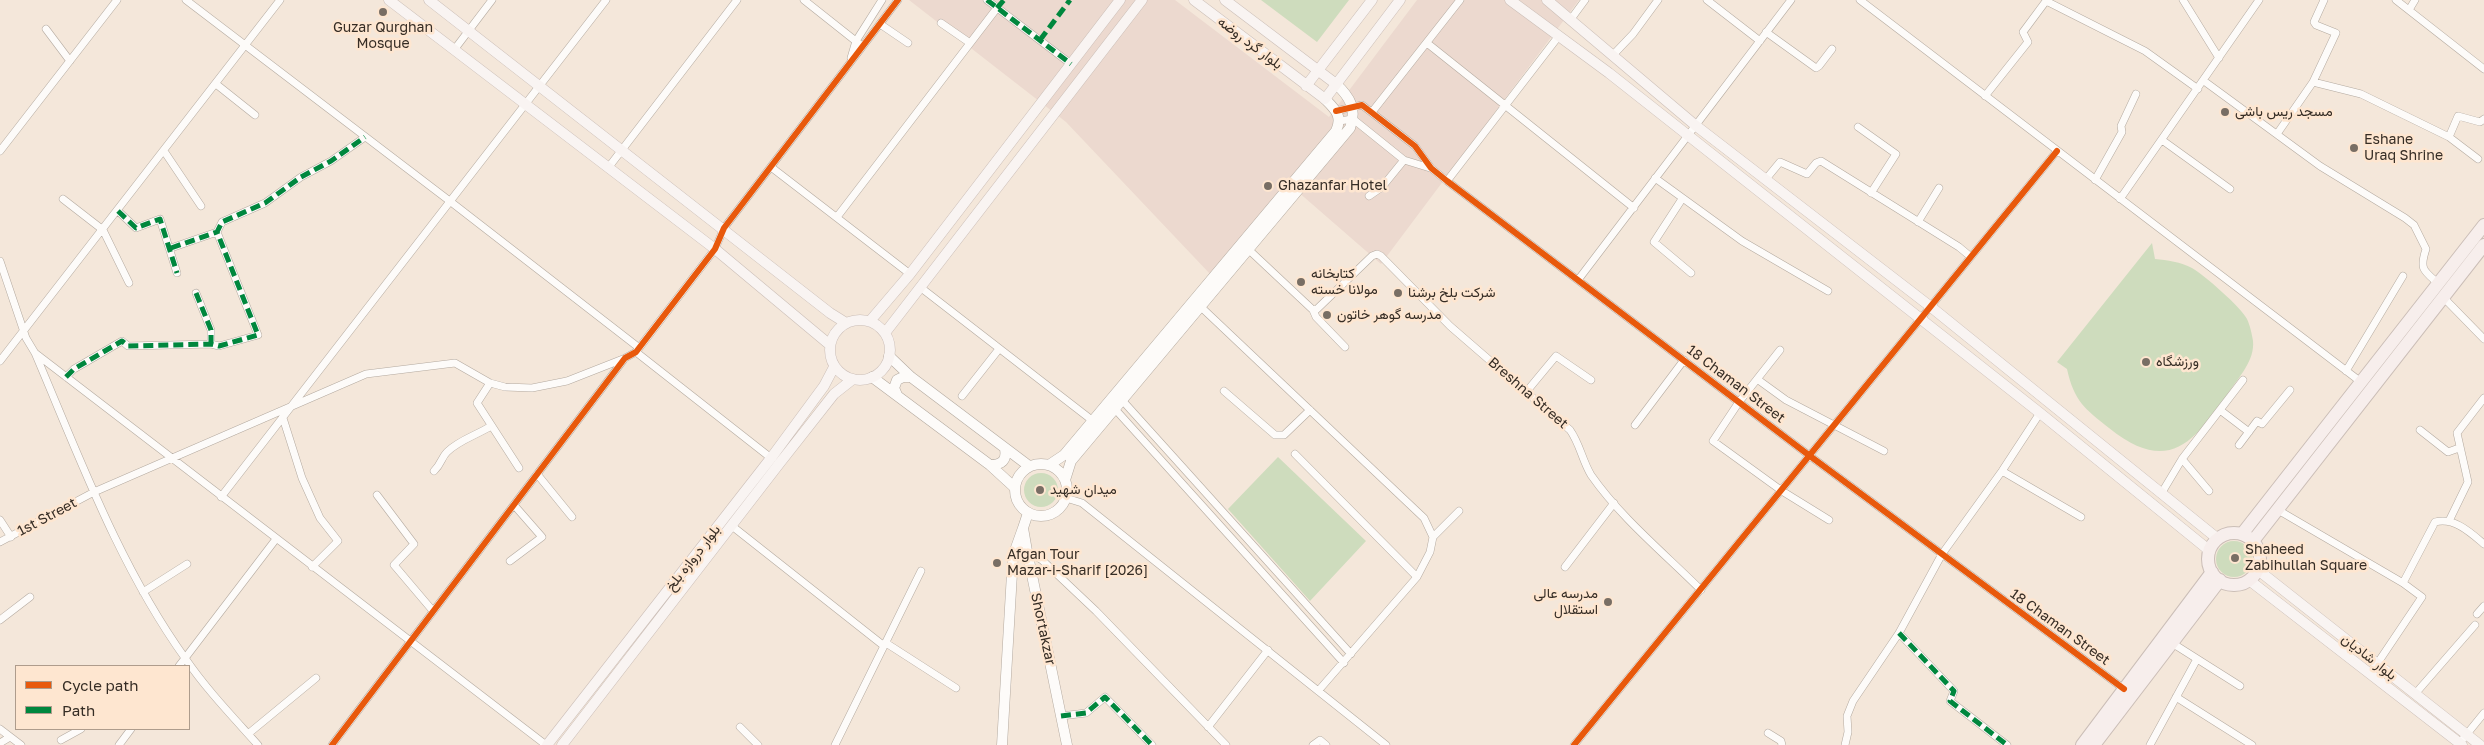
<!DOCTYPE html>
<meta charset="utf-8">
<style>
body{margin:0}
#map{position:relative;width:2484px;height:745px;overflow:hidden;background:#f4e7da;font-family:"Golos Text",sans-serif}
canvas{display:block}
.legend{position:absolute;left:15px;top:665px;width:175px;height:65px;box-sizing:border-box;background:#fee6d0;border:1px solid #ae9c8c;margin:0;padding:6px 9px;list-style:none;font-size:15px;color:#362d25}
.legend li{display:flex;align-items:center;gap:10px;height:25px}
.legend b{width:25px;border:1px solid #ae9c8c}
</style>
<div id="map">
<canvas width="2484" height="745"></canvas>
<ul class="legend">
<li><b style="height:6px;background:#e8590c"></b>Cycle path</li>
<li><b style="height:6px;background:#00873e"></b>Path</li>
</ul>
</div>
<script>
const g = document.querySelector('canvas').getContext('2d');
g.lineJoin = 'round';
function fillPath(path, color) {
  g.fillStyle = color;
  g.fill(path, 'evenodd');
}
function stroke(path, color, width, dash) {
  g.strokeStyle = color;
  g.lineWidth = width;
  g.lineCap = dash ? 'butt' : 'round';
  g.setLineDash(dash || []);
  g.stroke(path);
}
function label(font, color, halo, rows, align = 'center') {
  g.font = font + ' "Golos Text",Vazirmatn,sans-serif';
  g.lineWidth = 5;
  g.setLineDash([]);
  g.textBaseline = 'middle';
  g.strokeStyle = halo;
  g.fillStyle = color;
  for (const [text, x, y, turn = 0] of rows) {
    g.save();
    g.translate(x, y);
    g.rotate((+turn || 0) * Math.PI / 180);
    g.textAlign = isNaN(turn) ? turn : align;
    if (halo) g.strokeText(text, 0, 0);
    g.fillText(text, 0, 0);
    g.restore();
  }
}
fillPath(new Path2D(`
 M 909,0 L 1175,0 L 1329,117 L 1417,0 L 1579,0 L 1381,264 L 1289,184 L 1211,275 L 1066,122 Z`), '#ecd9cf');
fillPath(new Path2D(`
 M 1261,0 L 1349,0 L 1317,42 Z
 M 2152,243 L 2155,259 C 2167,260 2181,262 2192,268 C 2203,274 2242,308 2247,319 C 2250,325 2252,335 2253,341 C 2255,360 2239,377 2229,392 C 2194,442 2169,476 2109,428 C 2085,409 2074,401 2067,369 L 2057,362 Z
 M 1278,457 L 1366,541 L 1310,601 L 1228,509 Z
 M1024 490a17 17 0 1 1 34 0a17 17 0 1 1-34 0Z
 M2216 559a18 18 0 1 1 36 0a18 18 0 1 1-36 0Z`), '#cedcbd');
const street = new Path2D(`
 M 186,0 L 451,202 L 638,347
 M 804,0 L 862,46
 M 987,0 L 1071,64
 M 1707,0 L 1760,41
 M 1860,0 L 2361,382
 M 2183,0 L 2219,58
 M 2396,0 L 2484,69
 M 2409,10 L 2415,0
 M 1571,19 L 1585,0
 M 941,23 L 970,43
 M 880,24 L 908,43
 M 46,29 L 70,61
 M 1766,32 L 1816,68 L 1819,66 L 1832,49
 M 1427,43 L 1634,208
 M 454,50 L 492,0
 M 1613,55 L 1633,34 L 1658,0
 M 851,58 L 856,41 L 882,0
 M 2204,81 L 2320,166 L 2405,218 L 2414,225 L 2426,249 C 2419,270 2424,271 2439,284
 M 2313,82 L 2336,33 L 2316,25 L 2314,22 L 2324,0
 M 216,84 L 255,115
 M 1985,96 L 2028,42 L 2023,32 L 2046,1 L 2145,51 L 2198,89
 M 1336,111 L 1362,105 L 1415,146 L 1431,168 L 1447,181 L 1810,456 L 2124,689
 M 1372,112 L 1460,0
 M 1339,121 L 1353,119 L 1404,160 L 1430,168
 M 1858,127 L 1896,154 L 1871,193
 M 2277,134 L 2313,82 L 2361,94 L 2449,137 L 2478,159
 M 2449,137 L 2458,116 L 2480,122 L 2484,119
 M 2162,140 L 2230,189
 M 0,151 L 117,0
 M 164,151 L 201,206
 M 771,167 L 910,274
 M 608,168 L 737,0
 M 1655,178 L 1742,241 L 1828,291
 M 1766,179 L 1780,162 L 1807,174 L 1816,163 L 1821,161 L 1959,247 L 1971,257
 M 2095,180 L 2122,132 L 2121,126 L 2136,94
 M 1447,181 L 1558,37
 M 1369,196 L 1382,187 L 1404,160
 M 63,199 L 103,230 L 129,283
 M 1682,199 L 1654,242 L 1691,273
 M 2120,199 L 2259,0
 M 118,211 L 136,228 L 160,219 L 177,273
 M 837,217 L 997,8
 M 1918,222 L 1939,188
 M 171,248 L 217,232
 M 1248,249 L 1313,310 L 1316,317 L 1345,347
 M 0,261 L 26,338 L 35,353 C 79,456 119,566 185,658 C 206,689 233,717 258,745
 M 1578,280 L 1791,0
 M 920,287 L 1093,421
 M 196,293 L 211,330 L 211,344
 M 2443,297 L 2484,339
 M 1201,307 L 1424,518 L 1433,537
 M 1313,310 L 1317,309 L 1372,256 L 1377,254 L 1381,256 L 1450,326 L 1570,430 C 1580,444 1582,460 1591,475 C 1621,518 1664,553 1701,590
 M 1780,350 L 1739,402 L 1713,441 L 1782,491 L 1829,520
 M 636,352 L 771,458
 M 35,353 L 546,745
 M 0,361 L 280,0
 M 2346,371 L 2403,276
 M 66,377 L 74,369 L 122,341 L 128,346 L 211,344 L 219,346 L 258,335 L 217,232 L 222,222 L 265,203 L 301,177 L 331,161 L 365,137
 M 1757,379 L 1786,400 L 1884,451
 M 490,383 L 477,403 L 519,468
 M 1224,391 L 1275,435 L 1284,435 L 1310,410
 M 1527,391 L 1556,356 L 1591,380
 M 962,396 L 999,349
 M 1122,400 L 1351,654
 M 1115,409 L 1344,663
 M 2220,410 L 2249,432
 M 283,418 L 302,478 L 320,518 L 338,541 L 312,567
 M 1635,425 L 1684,360
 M 2420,430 L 2448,452 L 2459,448
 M 2239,445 L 2257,421 L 2262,424 L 2290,390
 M 1295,454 L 1417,577
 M 2182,459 L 2209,491
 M 434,471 C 442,463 441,458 447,452 C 459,440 477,435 491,426
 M 2002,471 L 2081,517
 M 537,474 L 572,517
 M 2161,494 L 2182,459 L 2243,380
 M 377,495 L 414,544 L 394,565 L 433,611
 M 221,497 L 606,0
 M 1066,498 L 1082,503 L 1386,745
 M 2278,510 L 2403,583 L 2435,522 C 2454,517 2470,532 2484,544
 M 0,520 L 11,537
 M 2449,521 L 2468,482 L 2457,433 L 2484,398
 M 732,526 L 884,646
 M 0,542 L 94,492 L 366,374 L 455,363 L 490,383 L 505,387 L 532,388 L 567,381 L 623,359
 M 1027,551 L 1042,560 L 1096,611 L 1226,745
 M 510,561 L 542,537 L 514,505
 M 1565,567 L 1614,503
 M 143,592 L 187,564
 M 2477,614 L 2484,606
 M 0,620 L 30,597
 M 1899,633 L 1954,691 L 1950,701 L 2007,745
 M 886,643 L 956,688
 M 2172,643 L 2240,686
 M 2377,664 L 2422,597 L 2403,583
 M 179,666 L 276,539
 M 1319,690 L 1417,577 L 1430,552 L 1433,537 L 1459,511
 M 2415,694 L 2475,625
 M 2176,697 L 2252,745
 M 1061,716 L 1086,713 L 1105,697 L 1152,745
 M 740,727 L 758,745
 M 1208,727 L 1268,650
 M 0,729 L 21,745
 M 1768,733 L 1781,741 L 1782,745
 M 248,734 L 316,678
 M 61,740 L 81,729
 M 0,743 L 10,737
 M 119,745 L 131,729
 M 332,745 L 625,358 L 636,352 L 715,249 L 724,228 L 898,0
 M 835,745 L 921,571
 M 1313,745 L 1320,740 L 1326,745
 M 1574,745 L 2057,151
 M 1845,745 L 1848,732 L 1847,716 L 1853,701 L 1899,633 L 1942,554 L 2002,471 L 2040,413
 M 2150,745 L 2197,659
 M 2458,745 L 2484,713`);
const secondary = new Path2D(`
 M 889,356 L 911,377 L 1029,466
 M 872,377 L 990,465 L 1014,487
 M 897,395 L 894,388 L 897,380 L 903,377 L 911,377
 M1015 490a26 26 0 1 1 52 0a26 26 0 1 1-52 0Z
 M 990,465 C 1002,465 1007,460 1005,449
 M 1049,465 L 1064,455 L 1336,131 C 1343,116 1335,109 1325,99
 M 1065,480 L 1071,461 L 1350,128 C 1357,109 1350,97 1336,84
 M 1028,513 L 1023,528 L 1027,551 L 1067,745
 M 1002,745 L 1013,556 L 1023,528`);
const primary = new Path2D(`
 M 389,0 L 715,249 L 830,345
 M 429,0 L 830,313 L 846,323
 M 1194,0 L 1325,99 L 1400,0
 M 1225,0 L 1336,84
 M 1510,0 L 1609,73 L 2040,413 L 2210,551
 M 1547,0 L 1695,125 L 1931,307 L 2218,539
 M 1306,86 L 1372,0
 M830 350a30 30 0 1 1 60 0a30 30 0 1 1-60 0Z
 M 870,321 L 910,274 L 1120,0
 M 885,333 L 1142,0
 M 2258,570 L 2480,745
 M 2249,580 L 2462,745
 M 547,745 L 771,458 L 824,386 L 834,367
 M 562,745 L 779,464 L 834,394 L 853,379`);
const highway = new Path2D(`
 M2208 559a26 26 0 1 1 52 0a26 26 0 1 1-52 0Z
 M 2242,534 L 2484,225
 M 2253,541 L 2484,245
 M 2082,745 L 2212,572
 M 2094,745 L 2220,580`);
stroke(street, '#b3a99f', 8);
stroke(secondary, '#b3a99f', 11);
stroke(primary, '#cbbeb7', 11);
stroke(highway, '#cbbeb7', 14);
stroke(street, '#fdfbf9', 7);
stroke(secondary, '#fdfbf9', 10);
stroke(primary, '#f9f4f2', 10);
stroke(highway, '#f7eeec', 12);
stroke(new Path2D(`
 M 987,0 L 1071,64
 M 997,8 L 1004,0
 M 1040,40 L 1070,0
 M 118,211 L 136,228 L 160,219 L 177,273
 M 171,248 L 217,232
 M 196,293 L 211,330 L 211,344
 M 66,377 L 74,369 L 122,341 L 128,346 L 211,344 L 219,346 L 258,335 L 217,232 L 222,222 L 265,203 L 301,177 L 331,161 L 365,137
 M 1899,633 L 1954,691 L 1950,701 L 2007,745
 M 1061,716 L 1086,713 L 1105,697 L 1152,745`), '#00873e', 5, [10, 5]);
stroke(new Path2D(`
 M 1336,111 L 1362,105 L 1415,146 L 1431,168 L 1447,181 L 1810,456 L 2124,689
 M 332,745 L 625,358 L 636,352 L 715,249 L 724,228 L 898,0
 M 1574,745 L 2057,151`), '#e8590c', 6);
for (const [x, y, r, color] of [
 [383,12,5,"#786e64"],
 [2225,112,5,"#786e64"],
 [2354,148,5,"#786e64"],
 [1268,186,5,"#786e64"],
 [1301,282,5,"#786e64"],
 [1398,293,5,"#786e64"],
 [1327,315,5,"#786e64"],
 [2146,362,5,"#786e64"],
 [1040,490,5,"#786e64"],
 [2235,558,5,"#786e64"],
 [997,563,5,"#786e64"],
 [1608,602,5,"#786e64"]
]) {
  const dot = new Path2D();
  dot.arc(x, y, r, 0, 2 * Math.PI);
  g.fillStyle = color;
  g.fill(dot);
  stroke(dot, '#fee6d0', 2);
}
label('14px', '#362d25', '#fee6d0', [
 ["Guzar Qurghan",383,28,"center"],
 ["Mosque",383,44,"center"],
 ["مسجد ریس باشی",2235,112],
 ["Eshane",2364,140],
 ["Uraq Shrine",2364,156],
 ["Ghazanfar Hotel",1278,186],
 ["کتابخانه",1311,274],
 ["مولانا خسته",1311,290],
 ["شرکت بلخ برشنا",1408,293],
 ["مدرسه گوهر خاتون",1337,315],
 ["ورزشگاه",2156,362],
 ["میدان شهید",1050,490],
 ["Shaheed",2245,550],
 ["Zabihullah Square",2245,566],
 ["Afgan Tour",1007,555],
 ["Mazar-i-Sharif [2026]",1007,571],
 ["مدرسه عالی",1598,594,"right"],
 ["استقلال",1598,610,"right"]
], 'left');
label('14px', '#362d25', '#fee6d0', [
 ["بلوار گرد روضه",1250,43,37],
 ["18 Chaman Street",1736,384,37],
 ["Breshna Street",1528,393,41],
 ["1st Street",47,517,-28],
 ["بلوار دروازه بلخ",693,558,-52],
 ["18 Chaman Street",2060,627,36],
 ["Shortakzar",1043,629,78],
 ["بلوار شادیان",2369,657,38]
]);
</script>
